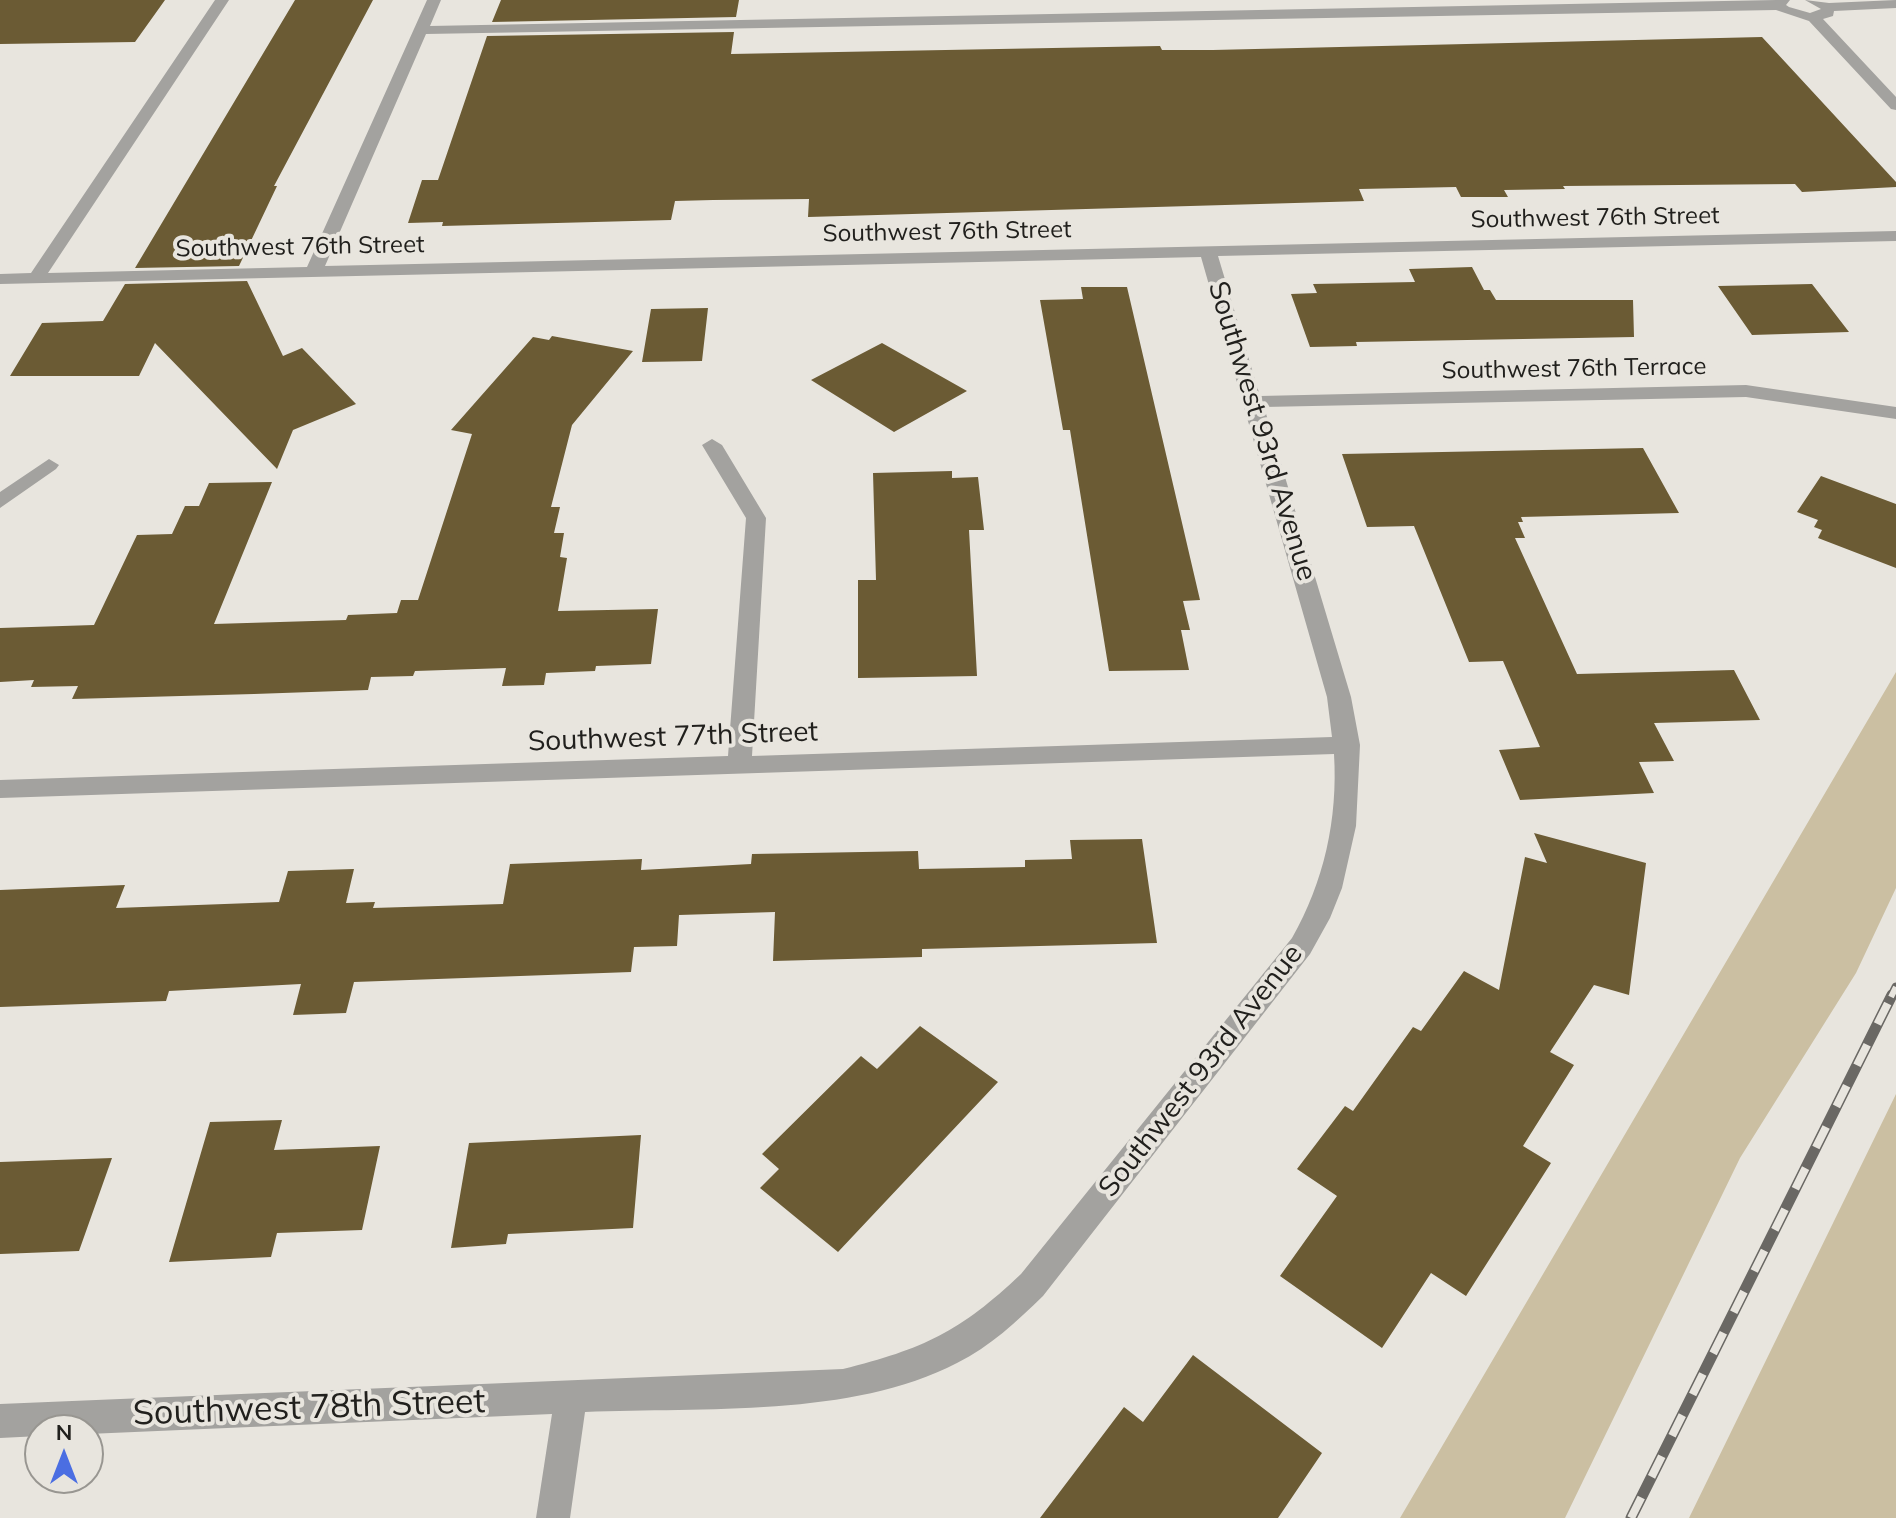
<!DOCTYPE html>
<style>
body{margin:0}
#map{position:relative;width:1896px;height:1518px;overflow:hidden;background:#e8e5de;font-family:Mulish,sans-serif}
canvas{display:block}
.north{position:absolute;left:24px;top:1414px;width:80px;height:80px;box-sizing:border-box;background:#e8e5de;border:2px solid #989691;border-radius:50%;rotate:0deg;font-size:22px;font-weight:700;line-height:32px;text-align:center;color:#21201d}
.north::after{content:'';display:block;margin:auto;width:28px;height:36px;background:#4b6ee2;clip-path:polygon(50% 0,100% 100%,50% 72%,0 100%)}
</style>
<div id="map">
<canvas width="1896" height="1518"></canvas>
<div class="north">N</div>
</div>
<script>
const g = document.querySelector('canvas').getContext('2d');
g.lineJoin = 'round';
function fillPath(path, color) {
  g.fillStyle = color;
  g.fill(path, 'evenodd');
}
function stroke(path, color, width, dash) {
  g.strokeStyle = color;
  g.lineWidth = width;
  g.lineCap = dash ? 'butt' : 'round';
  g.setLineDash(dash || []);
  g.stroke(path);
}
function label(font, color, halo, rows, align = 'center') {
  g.font = font + ' Mulish,sans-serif';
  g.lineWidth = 8;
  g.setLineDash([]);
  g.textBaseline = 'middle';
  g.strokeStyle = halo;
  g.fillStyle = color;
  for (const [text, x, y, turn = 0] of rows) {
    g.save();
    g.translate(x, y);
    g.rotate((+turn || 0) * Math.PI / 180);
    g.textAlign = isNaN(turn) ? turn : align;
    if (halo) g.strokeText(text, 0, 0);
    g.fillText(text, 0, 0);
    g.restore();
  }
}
fillPath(new Path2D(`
 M 1896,672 L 1896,888 L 1856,973 L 1740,1158 L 1565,1518 L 1400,1518 Z
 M 1896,1094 L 1896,1518 L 1689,1518 Z`), '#cbbfa2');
fillPath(new Path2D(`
 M 0,0 L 165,0 L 135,42 L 0,44 Z
 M 295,0 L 373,0 L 274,186 L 277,186 L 239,266 L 135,268 Z
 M 501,0 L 739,0 L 736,17 L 492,22 Z
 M 734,32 L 731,54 L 1160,46 L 1162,50 L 1213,50 L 1762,37 L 1896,182 L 1896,187 L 1802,192 L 1795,184 L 1563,186 L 1565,189 L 1504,190 L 1508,197 L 1461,197 L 1456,187 L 1359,189 L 1364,201 L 808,217 L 809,199 L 713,200 L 675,201 L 671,220 L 442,226 L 443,222 L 408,223 L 422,180 L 438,180 L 487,36 Z
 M 1472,267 L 1484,290 L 1490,290 L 1496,300 L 1633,300 L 1634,337 L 1356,342 L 1357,346 L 1310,347 L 1291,294 L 1317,293 L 1313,284 L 1415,282 L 1409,269 Z
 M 247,281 L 283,356 L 302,348 L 356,404 L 293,430 L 277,469 L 155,343 L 139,376 L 10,376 L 42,323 L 103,321 L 125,284 Z
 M 1812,284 L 1849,332 L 1752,335 L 1718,286 Z
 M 1081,287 L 1127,287 L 1200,600 L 1183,601 L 1190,630 L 1181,630 L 1189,670 L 1109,671 L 1070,430 L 1063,430 L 1040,300 L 1083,299 Z
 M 708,308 L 702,361 L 642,362 L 651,309 Z
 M 552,336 L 633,351 L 572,425 L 551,507 L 560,507 L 554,533 L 564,533 L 560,557 L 567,558 L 558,611 L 658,609 L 651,664 L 596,666 L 595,671 L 546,673 L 544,685 L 502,686 L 506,668 L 415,671 L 413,676 L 371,677 L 368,690 L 254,694 L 72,699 L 78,686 L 31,687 L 34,680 L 0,682 L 0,628 L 94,625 L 137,535 L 172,534 L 185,506 L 199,506 L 209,483 L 272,482 L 214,624 L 346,620 L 348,615 L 397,613 L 401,600 L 418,600 L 472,434 L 451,430 L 533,337 L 549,340 Z
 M 882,343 L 967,391 L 894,432 L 811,380 Z
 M 1643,448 L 1679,513 L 1521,517 L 1523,522 L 1518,522 L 1525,538 L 1515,538 L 1577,674 L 1734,670 L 1760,720 L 1654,723 L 1674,761 L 1639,762 L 1654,793 L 1520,800 L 1499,750 L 1540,747 L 1503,661 L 1469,662 L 1414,526 L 1367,527 L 1342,454 Z
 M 952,471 L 952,478 L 978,477 L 984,530 L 969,530 L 977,676 L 858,678 L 858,580 L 876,580 L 873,473 Z
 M 1821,476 L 1896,504 L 1896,568 L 1818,538 L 1822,530 L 1814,527 L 1818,520 L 1797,512 Z
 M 1534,833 L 1646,863 L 1629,995 L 1594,985 L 1550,1052 L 1574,1065 L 1523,1146 L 1551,1163 L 1466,1296 L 1431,1273 L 1382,1348 L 1280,1276 L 1337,1196 L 1297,1169 L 1345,1106 L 1353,1111 L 1413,1027 L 1421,1031 L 1464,971 L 1499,990 L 1525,857 L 1547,863 Z
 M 1142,839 L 1157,943 L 922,949 L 922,957 L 773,961 L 775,912 L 679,915 L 677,946 L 634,947 L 631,972 L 354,982 L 346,1013 L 293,1015 L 301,984 L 169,991 L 166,1001 L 0,1007 L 0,890 L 125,885 L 116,908 L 279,902 L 288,871 L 354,869 L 346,903 L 375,902 L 373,908 L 503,904 L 510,864 L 642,859 L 641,870 L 751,864 L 752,854 L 918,851 L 919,869 L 1025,867 L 1025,860 L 1072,859 L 1070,840 Z
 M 920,1026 L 998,1082 L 838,1252 L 760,1188 L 779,1169 L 762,1154 L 861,1056 L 877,1069 Z
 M 282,1120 L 274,1150 L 380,1146 L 362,1230 L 277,1233 L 271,1257 L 169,1262 L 210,1122 Z
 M 641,1135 L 633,1228 L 508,1234 L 506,1244 L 451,1248 L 469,1143 Z
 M 112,1158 L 79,1251 L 0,1254 L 0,1162 Z
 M 1193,1355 L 1322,1453 L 1278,1518 L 1040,1518 L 1124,1407 L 1143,1422 Z`), '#6b5b34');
fillPath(new Path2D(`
 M 215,0 L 229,0 L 48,273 L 307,267 L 427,0 L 441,0 L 430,26 L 1776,0 L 1790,0 L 1786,5 L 1789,7 L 1810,13 L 1821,9 L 1805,0 L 1829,3 L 1896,0 L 1896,8 L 1834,11 L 1833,16 L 1823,19 L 1896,97 L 1896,110 L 1891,109 L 1809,21 L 1776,10 L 426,34 L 325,266 L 1896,231 L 1896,241 L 1218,256 L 1260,396 L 1746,385 L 1896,407 L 1896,419 L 1746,397 L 1264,407 L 1351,697 L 1360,745 L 1356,826 L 1342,888 L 1330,918 L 1310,954 L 1043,1296 C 1017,1321 990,1347 957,1363 C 851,1418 704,1407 585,1412 L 570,1518 L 536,1518 L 552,1414 L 88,1434 L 88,1430 L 40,1430 L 40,1436 L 0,1438 L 0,1404 L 843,1369 C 923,1349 960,1332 1021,1274 L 1292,938 C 1324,882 1338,819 1334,754 L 0,798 L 0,780 L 728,756 L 746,518 L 702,445 L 712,439 L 722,445 L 766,518 L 752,756 L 1332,737 L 1327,697 L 1201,257 L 0,284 L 0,274 L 31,273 Z
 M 49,459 L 59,465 L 56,469 L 0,508 L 0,492 Z`), '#a3a29f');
const railFar1 = new Path2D(`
 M 1891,997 L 1896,987`);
const rail = new Path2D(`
 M 1631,1518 L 1892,995`);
stroke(railFar1, '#6a6864', 9);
stroke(rail, '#6a6864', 11);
stroke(railFar1, '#e8e5de', 6, [18]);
stroke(rail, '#e8e5de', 8, [23]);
label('24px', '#21201d', '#e8e5de', [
 ["Southwest 76th Street",1595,218,-1],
 ["Southwest 76th Street",947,232,-1],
 ["Southwest 76th Street",300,247,-1],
 ["Southwest 76th Terrace",1574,369,-1]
]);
label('28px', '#21201d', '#e8e5de', [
 ["Southwest 93rd Avenue",1262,431,73],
 ["Southwest 77th Street",673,737,-2],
 ["Southwest 93rd Avenue",1201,1071,-52]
]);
label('34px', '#21201d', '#e8e5de', [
 ["Southwest 78th Street",309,1408,-2]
]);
</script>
